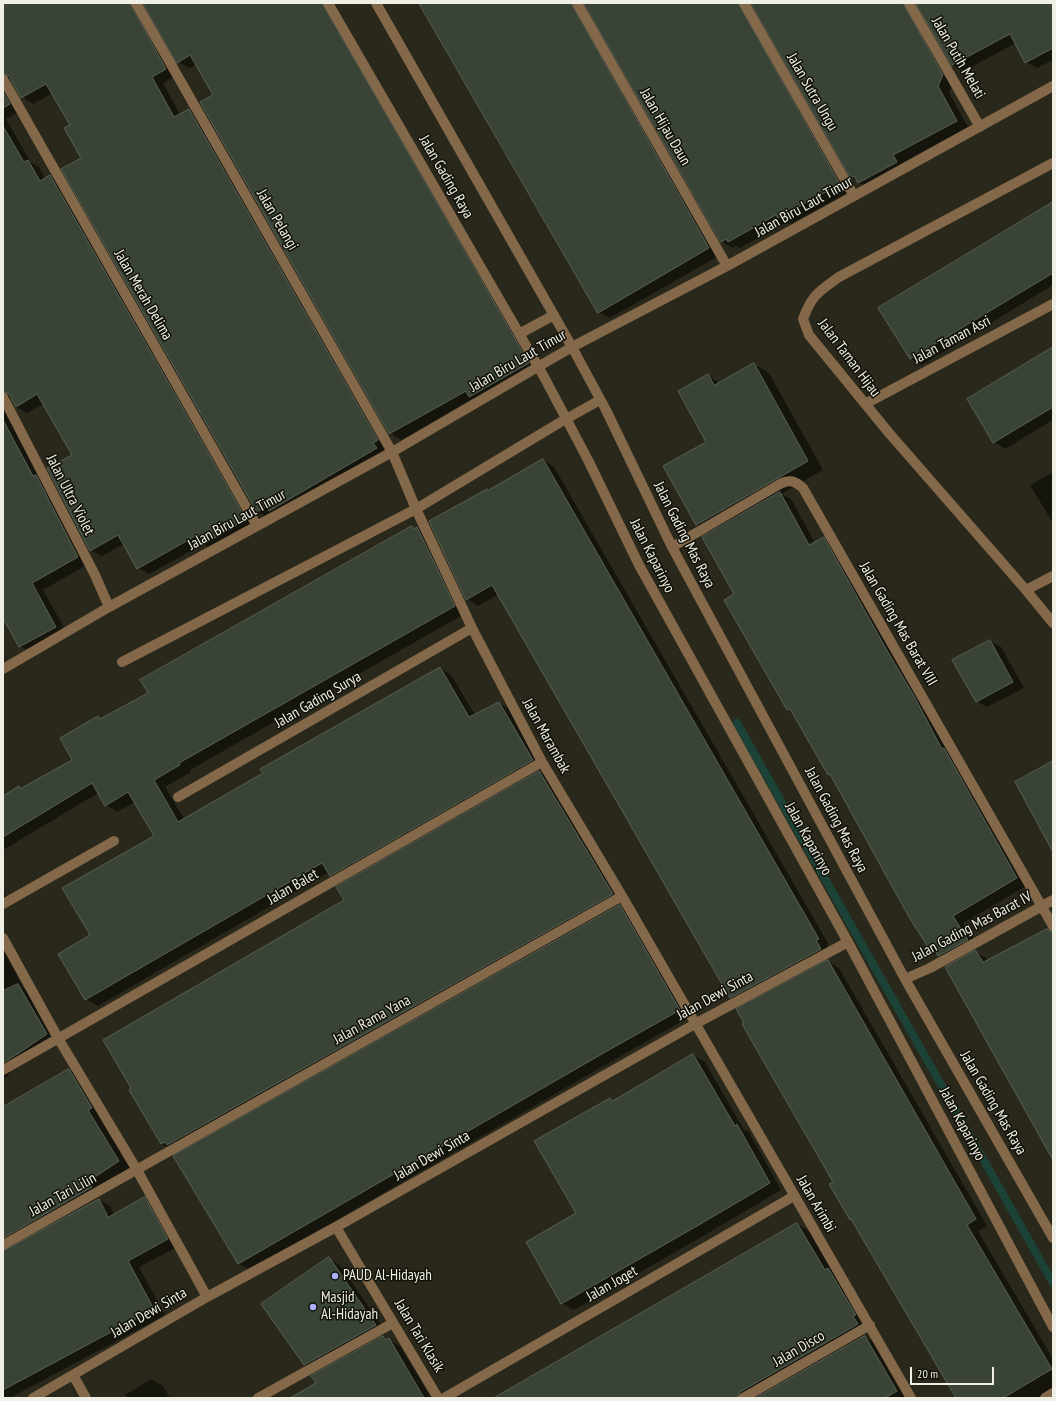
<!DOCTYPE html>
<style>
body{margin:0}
#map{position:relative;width:1056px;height:1401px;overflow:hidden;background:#29281a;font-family:"PT Sans Narrow",sans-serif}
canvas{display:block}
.frame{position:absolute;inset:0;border:4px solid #f0efe6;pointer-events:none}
.scale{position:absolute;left:910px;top:1367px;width:84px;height:18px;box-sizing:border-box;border:2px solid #f0efe6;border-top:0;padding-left:5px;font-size:12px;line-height:14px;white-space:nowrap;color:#f0efe6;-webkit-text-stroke:3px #11110a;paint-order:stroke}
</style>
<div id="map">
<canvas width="1056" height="1401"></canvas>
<div class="frame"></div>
<div class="scale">20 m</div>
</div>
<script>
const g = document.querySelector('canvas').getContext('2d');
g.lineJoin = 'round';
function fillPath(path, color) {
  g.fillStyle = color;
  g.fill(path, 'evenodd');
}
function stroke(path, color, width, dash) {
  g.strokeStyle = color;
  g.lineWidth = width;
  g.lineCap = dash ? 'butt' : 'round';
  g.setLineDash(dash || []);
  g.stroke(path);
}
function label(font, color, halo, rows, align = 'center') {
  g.font = font + ' "PT Sans Narrow",sans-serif';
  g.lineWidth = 3;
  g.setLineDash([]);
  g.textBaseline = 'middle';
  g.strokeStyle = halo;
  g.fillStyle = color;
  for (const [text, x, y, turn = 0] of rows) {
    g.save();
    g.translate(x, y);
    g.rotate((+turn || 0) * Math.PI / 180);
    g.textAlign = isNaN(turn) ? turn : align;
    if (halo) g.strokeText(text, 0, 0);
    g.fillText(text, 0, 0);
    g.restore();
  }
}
fillPath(new Path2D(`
 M 3,3 L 327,3 L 539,370 L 474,398 L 401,440 L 390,433 L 215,95 L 197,64 L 189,68 L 178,62 L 145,4 L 141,6 L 177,75 L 163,83 L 180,115 L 189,110 L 200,116 L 388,447 L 384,449 L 387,455 L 269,518 L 258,512 L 63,169 L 82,158 L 71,125 L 53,93 L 33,104 L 22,97 L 12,80 L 9,82 L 20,111 L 6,119 L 31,163 L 39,167 L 45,179 L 50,176 L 61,183 L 256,526 L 215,551 L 203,544 L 149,574 L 138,568 L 124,544 L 102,556 L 90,550 L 73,455 L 43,404 L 27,413 L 16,407 L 11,398 L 9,399 L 89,564 L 43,590 L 67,633 L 31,653 L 20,646 L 3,617 Z
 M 421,3 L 585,3 L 582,9 L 720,255 L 610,318 L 598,312 Z
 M 586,3 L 752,3 L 749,9 L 851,191 L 790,224 L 786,222 L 740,248 L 736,246 L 733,248 L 721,241 Z
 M 753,3 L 917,3 L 914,9 L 953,82 L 949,93 L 968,127 L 904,162 L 908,169 L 871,189 L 859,183 L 852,177 Z
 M 918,3 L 1053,3 L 1053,60 L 1037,68 L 1026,62 L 1016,43 L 964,71 L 953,65 Z
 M 1053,203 L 1053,285 L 922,365 L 911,359 Z
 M 1053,349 L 1053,420 L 1005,449 L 994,442 L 968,400 Z
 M 754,364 L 769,373 L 823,470 L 781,494 L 791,499 L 815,543 L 824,538 L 835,545 L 1028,885 L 963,923 L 979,946 L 951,962 L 928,947 L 833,776 L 829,774 L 793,713 L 788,710 L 711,533 L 697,525 L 664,466 L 708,442 L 708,376 L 720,383 Z
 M 543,460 L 554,467 L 829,945 L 827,946 L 832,955 L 741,1004 L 730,997 L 499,594 L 478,606 L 467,599 Z
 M 1053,472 L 1053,523 L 1030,485 Z
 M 412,527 L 416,529 L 417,528 L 429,535 L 466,613 L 190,770 L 191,772 L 165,787 L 184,819 L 264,773 L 440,668 L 451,675 L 475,715 L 499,703 L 511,710 L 544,767 L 342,882 L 330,875 L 329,872 L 98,1006 L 86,999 L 91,936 L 155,836 L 135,802 L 117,812 L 106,805 L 98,793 L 3,850 L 3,797 L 19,788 L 22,789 L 74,760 L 98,717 L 101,720 L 149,693 Z
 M 990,641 L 1001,647 L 1024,688 L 987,707 L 976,701 Z
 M 539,772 L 551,779 L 624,900 L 173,1151 L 161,1144 L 345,901 Z
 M 3,891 L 9,902 L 3,905 Z
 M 620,906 L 631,912 L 691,1016 L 619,1057 L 250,1270 L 239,1264 L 209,1212 Z
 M 1053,933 L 1053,1158 L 975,952 L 986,958 L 988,960 Z
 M 3,949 L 24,989 L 30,992 L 58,1041 L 11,1071 L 8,1076 L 3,1079 Z
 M 828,961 L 839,968 L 987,1226 L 978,1231 L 1053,1359 L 1053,1398 L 958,1398 L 853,1221 L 851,1219 L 834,1183 Z
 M 693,1055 L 705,1062 L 744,1130 L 749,1132 L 781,1190 L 710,1232 L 574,1310 L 562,1303 L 578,1214 L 610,1099 L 614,1101 Z
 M 69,1070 L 81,1077 L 103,1115 L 99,1117 L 130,1168 L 11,1246 L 8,1251 L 99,1200 L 110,1206 L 114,1215 L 145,1198 L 156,1205 L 179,1246 L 139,1267 L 165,1315 L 10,1398 L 3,1398 L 3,1108 Z
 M 797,1224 L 809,1231 L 833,1272 L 866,1322 L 752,1398 L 496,1398 Z
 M 329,1259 L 340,1265 L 386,1332 L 316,1371 L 304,1364 Z
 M 383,1337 L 400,1346 L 431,1398 L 292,1398 L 318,1383 Z
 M 865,1337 L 876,1343 L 907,1398 L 758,1398 Z
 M 151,1379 L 163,1386 L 170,1398 L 127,1398 L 125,1395 Z`), '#0007');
stroke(new Path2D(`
 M 737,723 L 1053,1283`), '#1b4338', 8);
const building = new Path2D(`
 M 3,3 L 130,3 L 166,69 L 152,77 L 174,117 L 189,109 L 378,440 L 373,443 L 377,448 L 269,511 L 267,506 L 257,512 L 61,169 L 81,158 L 64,128 L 70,125 L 46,84 L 21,98 L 9,76 L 3,73 Z
 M 143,3 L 322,3 L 529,363 L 469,397 L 466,391 L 389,434 L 200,102 L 213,95 L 190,55 L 177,63 Z
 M 419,3 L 571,3 L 709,248 L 598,313 Z
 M 584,3 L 738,3 L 840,184 L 778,218 L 776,215 L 728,242 L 726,239 L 721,242 Z
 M 751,3 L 903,3 L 943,75 L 938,86 L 957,121 L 893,155 L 897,162 L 858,183 L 854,176 L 851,178 Z
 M 916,3 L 1053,3 L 1053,48 L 1025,63 L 1010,34 L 952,65 Z
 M 3,92 L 10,104 L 3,108 Z
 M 3,126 L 24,162 L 28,160 L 40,181 L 50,175 L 246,519 L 203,545 L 197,535 L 137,569 L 118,535 L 90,551 L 47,468 L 72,455 L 37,394 L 16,407 L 9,394 L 3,391 Z
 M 1053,202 L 1053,273 L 910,359 L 878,308 Z
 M 1053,347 L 1053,407 L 993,443 L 967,399 Z
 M 754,363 L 808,461 L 696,525 L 663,466 L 706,442 L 678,391 L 708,374 L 714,385 Z
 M 3,420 L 33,476 L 36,475 L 78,557 L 32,583 L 56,627 L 19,647 L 3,618 Z
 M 543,459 L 819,939 L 816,940 L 821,949 L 730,998 L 492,585 L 466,600 L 429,521 L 487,489 L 488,490 Z
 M 780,492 L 809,545 L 824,537 L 885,647 L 914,696 L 942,749 L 944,748 L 1017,878 L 953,916 L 968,940 L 938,956 L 932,945 L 928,947 L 909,917 L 830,774 L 828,775 L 790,709 L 787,710 L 724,600 L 734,594 L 702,537 Z
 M 412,526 L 414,529 L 417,527 L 455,606 L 179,763 L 180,765 L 154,780 L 178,822 L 263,773 L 260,769 L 440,667 L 469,717 L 499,702 L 533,760 L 330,876 L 322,863 L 85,1000 L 58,954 L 90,935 L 62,888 L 154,836 L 128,792 L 105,806 L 92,783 L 3,837 L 3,796 L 19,786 L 20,789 L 72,760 L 60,738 L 98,716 L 100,719 L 148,693 L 140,680 Z
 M 990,640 L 1013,682 L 976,702 L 952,660 Z
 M 1053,761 L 1053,852 L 1015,782 Z
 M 539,771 L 613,894 L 167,1145 L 165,1142 L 161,1144 L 129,1090 L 131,1088 L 103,1040 L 344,900 L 336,887 Z
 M 620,905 L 680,1010 L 607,1051 L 238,1264 L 173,1156 Z
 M 1047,929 L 1053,932 L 1053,1160 L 945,967 L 975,950 L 983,962 Z
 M 828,960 L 976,1219 L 967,1225 L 1052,1369 L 1003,1398 L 956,1398 L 851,1219 L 850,1220 L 829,1184 L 833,1182 L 742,1024 L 744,1023 L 736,1009 Z
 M 18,984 L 47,1034 L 19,1053 L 3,1063 L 3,991 Z
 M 693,1054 L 735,1126 L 737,1124 L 770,1183 L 697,1226 L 561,1304 L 526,1242 L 576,1213 L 534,1141 L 610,1098 L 612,1101 Z
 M 69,1069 L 92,1108 L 88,1110 L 119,1161 L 89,1181 L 92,1187 L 3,1238 L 3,1107 Z
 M 145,1197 L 168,1239 L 128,1261 L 154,1309 L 3,1390 L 3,1251 L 99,1199 L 108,1217 Z
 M 797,1223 L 825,1270 L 828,1268 L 856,1315 L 853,1316 L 858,1324 L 740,1392 L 737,1398 L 494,1398 Z
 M 329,1257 L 376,1325 L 304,1365 L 261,1304 Z
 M 383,1336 L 386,1340 L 389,1338 L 424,1398 L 290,1398 L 316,1383 L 311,1376 Z
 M 865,1336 L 897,1391 L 885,1398 L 756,1398 Z`);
fillPath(building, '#394336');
stroke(building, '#576154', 1);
stroke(new Path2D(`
 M 136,3 L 392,452 L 416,509 L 472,628 L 542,762 L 622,896 L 911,1398
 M 328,3 L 543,375 L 588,460 L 639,565 L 848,942 L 1053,1327
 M 376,3 L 572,347 L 606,410 L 672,547 L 905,979 L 1053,1238
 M 577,3 L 727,266
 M 744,3 L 854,196
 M 909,3 L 980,127
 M 3,79 L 257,526
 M 1053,163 L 839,277 C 818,292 812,295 803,319 L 809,335 L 889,433 L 1026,590 L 1053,623
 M 519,334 L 554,315
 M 3,397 L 95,575 L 109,607
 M 865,404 L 1053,304
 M 672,547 L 780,484 C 790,479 795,481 803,488 L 1053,926
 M 1026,590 L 1053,576
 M 122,662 L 416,509 L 559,423 L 600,400
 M 3,669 L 109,607 L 392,452 L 572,347 L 727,266 L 1053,86
 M 178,797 L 472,628
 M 3,904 L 114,841
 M 3,938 L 58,1038 L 137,1170 L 207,1297
 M 905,979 L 930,968 L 1053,900
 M 3,1070 L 542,762
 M 336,1227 L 438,1398
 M 3,1245 L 622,896
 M 73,1375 L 86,1398
 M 33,1398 L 207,1297 L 336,1227 L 695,1024 L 848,942
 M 258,1398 L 393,1323
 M 444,1398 L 794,1196
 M 743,1398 L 870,1325
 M 1045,1398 L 1053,1393`), '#83684a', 10);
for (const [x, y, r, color] of [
 [335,1276,4,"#a8b0fc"],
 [313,1307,4,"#a8b0fc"]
]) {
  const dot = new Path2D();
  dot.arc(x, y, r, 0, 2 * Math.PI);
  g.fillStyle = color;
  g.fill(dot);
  stroke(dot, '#11110a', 1.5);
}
label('15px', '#f0efe6', '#11110a', [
 ["Jalan Putih Melati",958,58,60],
 ["Jalan Sutra Ungu",812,92,60],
 ["Jalan Hijau Daun",665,127,60],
 ["Jalan Gading Raya",446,177,60],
 ["Jalan Biru Laut Timur",804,207,-29],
 ["Jalan Pelangi",277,220,60],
 ["Jalan Merah Delima",143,295,60],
 ["Jalan Taman Asri",952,340,-28],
 ["Jalan Taman Hijau",849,358,53],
 ["Jalan Biru Laut Timur",518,361,-30],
 ["Jalan Ultra Violet",70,495,63],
 ["Jalan Biru Laut Timur",237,520,-29],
 ["Jalan Gading Mas Raya",684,535,63],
 ["Jalan Kaparinyo",652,556,63],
 ["Jalan Gading Mas Barat VIII",898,624,60],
 ["Jalan Gading Surya",318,700,-30],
 ["Jalan Marambak",546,736,61],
 ["Jalan Gading Mas Raya",836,820,62],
 ["Jalan Kaparinyo",808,839,61],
 ["Jalan Balet",293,887,-30],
 ["Jalan Gading Mas Barat IV",972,927,-28],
 ["Jalan Dewi Sinta",715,996,-29],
 ["Jalan Rama Yana",372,1020,-29],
 ["Jalan Gading Mas Raya",993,1103,60],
 ["Jalan Kaparinyo",962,1124,62],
 ["Jalan Dewi Sinta",432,1156,-30],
 ["Jalan Tari Lilin",63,1195,-29],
 ["Jalan Arimbi",816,1204,60],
 ["Jalan Joget",612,1284,-30],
 ["Jalan Dewi Sinta",149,1313,-30],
 ["Jalan Tari Klasik",419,1336,59],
 ["Jalan Disco",799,1349,-30]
]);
label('15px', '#f0efe6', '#11110a', [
 ["PAUD Al-Hidayah",343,1276],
 ["Masjid",321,1298],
 ["Al-Hidayah",321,1315]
], 'left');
</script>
